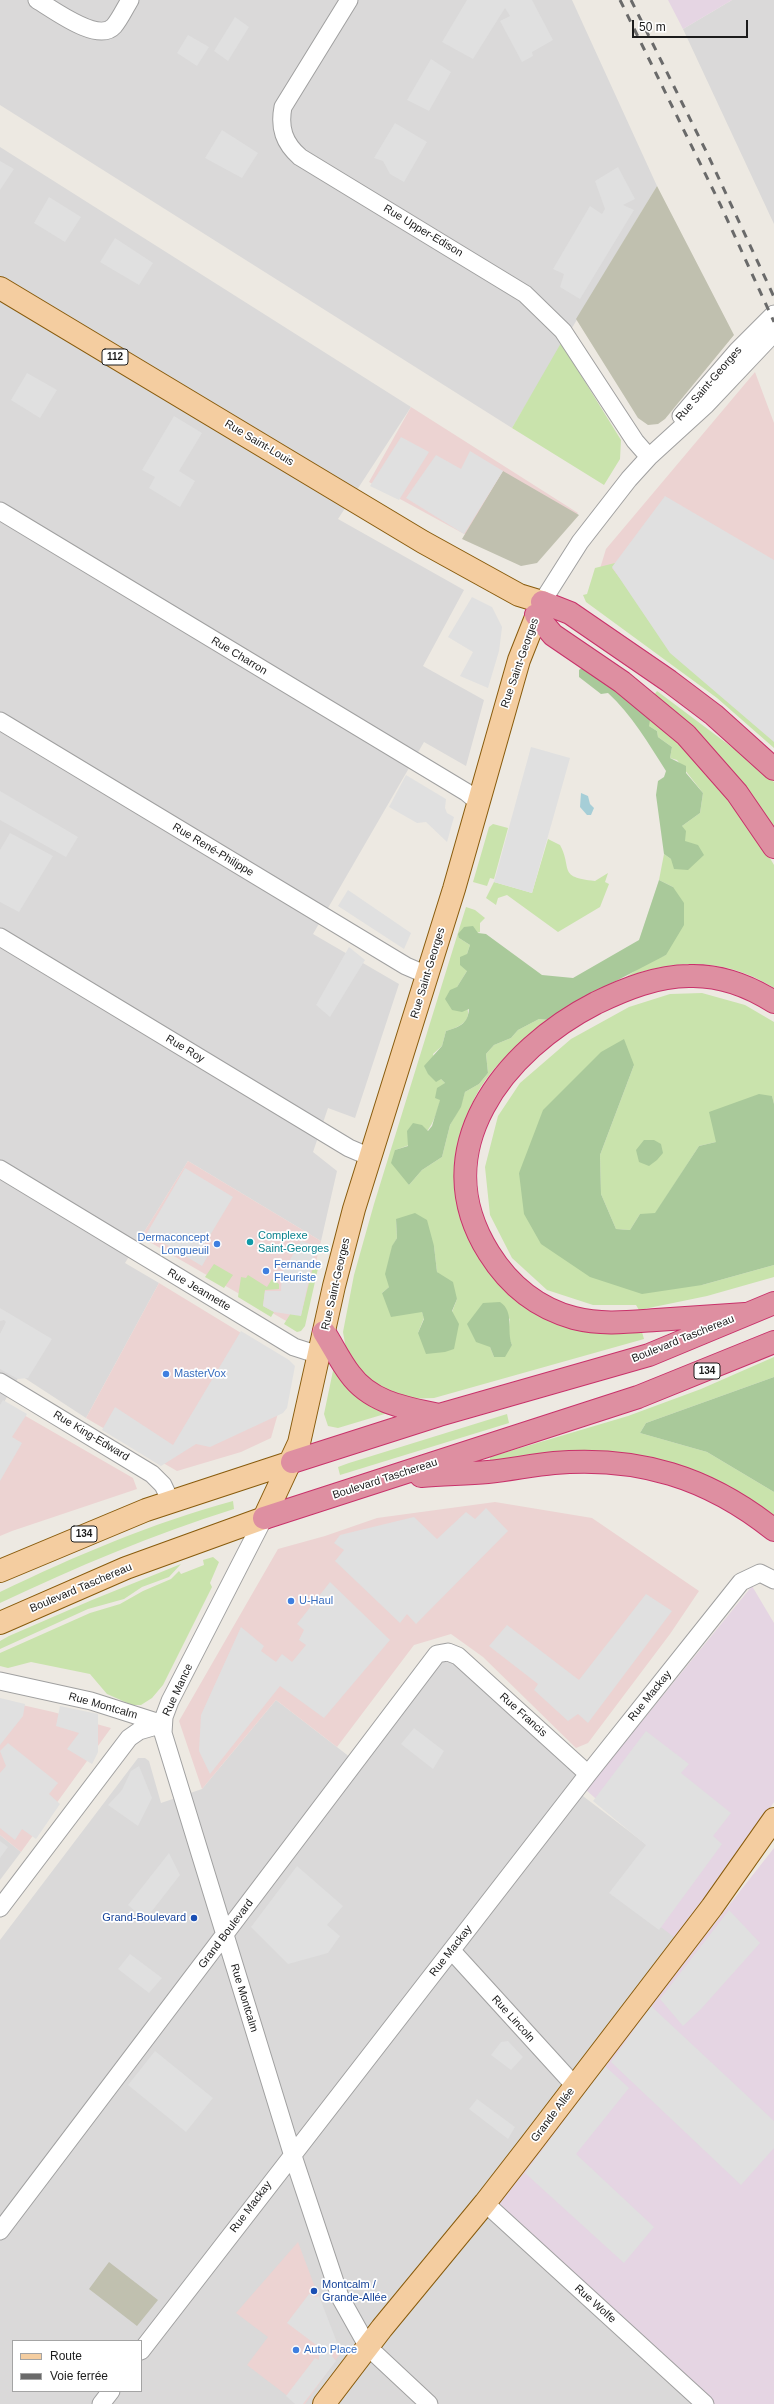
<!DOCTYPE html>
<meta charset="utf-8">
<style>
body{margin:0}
#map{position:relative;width:774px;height:2404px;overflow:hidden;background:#ede9e2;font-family:Arial,sans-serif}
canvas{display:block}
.legend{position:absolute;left:12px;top:2340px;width:130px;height:52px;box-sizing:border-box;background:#fff;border:1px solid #a4a4a4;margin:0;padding:5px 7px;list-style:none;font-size:12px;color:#1c1c1c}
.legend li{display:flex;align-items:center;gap:8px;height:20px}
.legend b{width:20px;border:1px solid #a4a4a4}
.scale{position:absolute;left:632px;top:20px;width:116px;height:18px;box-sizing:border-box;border:2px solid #1c1c1c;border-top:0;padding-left:5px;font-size:12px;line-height:14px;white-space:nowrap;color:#1c1c1c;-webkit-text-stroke:3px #fff;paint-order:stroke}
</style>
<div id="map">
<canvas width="774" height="2404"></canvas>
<ul class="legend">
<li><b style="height:5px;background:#f4cda0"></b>Route</li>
<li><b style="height:5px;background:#6a6a6a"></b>Voie ferrée</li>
</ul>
<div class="scale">50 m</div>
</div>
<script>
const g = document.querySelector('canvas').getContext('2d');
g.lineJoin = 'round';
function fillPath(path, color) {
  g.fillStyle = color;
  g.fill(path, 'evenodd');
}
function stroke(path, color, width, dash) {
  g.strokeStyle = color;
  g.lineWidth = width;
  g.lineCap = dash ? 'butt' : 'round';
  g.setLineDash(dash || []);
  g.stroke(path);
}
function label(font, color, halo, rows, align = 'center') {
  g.font = font + ' Arial,sans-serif';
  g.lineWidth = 3.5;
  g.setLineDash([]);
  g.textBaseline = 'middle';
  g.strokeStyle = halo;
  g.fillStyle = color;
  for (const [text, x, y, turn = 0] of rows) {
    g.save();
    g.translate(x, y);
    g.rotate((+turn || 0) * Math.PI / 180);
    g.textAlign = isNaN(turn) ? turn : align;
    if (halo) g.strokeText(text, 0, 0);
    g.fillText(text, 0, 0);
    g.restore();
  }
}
fillPath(new Path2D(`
 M 0,0 L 572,0 L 657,186 L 512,428 L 0,105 Z
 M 732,0 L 774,0 L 774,224 L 683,29 Z
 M 0,147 L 411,407 L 338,519 L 464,590 L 423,666 L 484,700 L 466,766 L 424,742 L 313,934 L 399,984 L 355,1118 L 328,1108 L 313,1152 L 337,1171 L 321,1241 L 188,1161 L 125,1263 L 159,1283 L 86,1418 L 20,1375 L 0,1409 Z
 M 448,1652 L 588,1774 L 575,1790 L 655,1851 L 683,1944 L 485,2203 L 705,2404 L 0,2404 L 0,1940 L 138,1758 L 145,1758 L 149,1761 L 161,1803 L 202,1789 L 276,1700 L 355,1761 ZM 13,2341 L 141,2341 L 141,2391 L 13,2391 Z
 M 0,1835 L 21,1852 L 0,1880 Z`), '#dad9d9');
fillPath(new Path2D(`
 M 755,372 L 774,423 L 774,735 L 590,601 L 606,549 Z
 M 411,407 L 578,513 L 535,563 L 519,564 L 369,482 Z
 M 188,1161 L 321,1241 L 300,1329 L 141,1237 Z
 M 159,1283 L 292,1364 L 271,1438 L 241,1452 L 177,1471 L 86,1418 Z
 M 3,1403 L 133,1478 L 137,1489 L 12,1531 L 0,1536 L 0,1409 Z
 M 495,1502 L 592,1518 L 699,1591 L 670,1634 L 588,1743 L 576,1748 L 483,1657 L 451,1634 L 414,1645 L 337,1747 L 276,1700 L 202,1789 L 179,1721 L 278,1549 L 325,1536 L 377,1518 Z
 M 0,1700 L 53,1712 L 111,1728 L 21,1852 L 0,1835 Z
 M 298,2242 L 340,2354 L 305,2404 L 298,2404 L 247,2365 L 268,2337 L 236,2313 Z`), '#ecd3d2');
fillPath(new Path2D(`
 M 668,0 L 732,0 L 683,29 Z
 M 752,1586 L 774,1623 L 774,1802 L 683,1944 L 619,1895 L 655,1851 L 586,1790 Z
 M 774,1848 L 774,2404 L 714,2404 L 496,2201 Z`), '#e5d5e3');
fillPath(new Path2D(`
 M 657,186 L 734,335 L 665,419 L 658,424 L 648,425 L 638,418 L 576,319 Z
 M 503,471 L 579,515 L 537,563 L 521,566 L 462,539 Z
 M 109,2262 L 158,2300 L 137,2326 L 89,2289 Z`), '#c0c0af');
fillPath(new Path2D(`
 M 561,343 L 621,440 L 620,459 L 604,485 L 512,428 Z
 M 623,561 L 612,568 L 681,656 L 774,733 L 774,748 L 717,698 L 586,602 L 583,595 L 587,594 L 595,568 Z
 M 657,691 L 749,760 L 774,782 L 774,830 L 654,695 Z
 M 643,708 L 703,766 L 758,838 L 774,865 L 774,988 C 727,958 677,958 626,977 L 648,962 L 666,955 L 673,887 L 659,880 L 664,854 L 671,859 L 685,841 L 682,826 L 700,813 L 703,793 L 677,760 L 670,758 L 672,747 L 658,737 L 657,731 L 649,726 Z
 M 493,824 L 508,828 L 494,879 L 490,878 L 487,886 L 473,882 L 489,827 Z
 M 548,839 L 560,845 C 573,869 557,877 595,881 L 608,873 L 605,882 L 609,884 L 600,907 L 558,932 L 507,895 L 498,898 L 496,905 L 486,898 L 494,882 L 532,893 Z
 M 466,907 L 475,910 L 485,918 L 480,923 L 480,932 L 459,938 L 470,945 L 467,954 L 467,971 L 457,987 C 470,1010 477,1022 446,1031 L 442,1046 L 433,1054 L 441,1079 L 445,1083 C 435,1118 434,1139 395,1150 L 409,1185 L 422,1170 L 442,1157 L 450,1125 L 460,1107 L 465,1092 L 479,1084 L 488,1073 L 486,1054 L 494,1045 L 511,1038 L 518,1030 L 539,1019 L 549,1020 C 519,1043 487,1069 472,1104 C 459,1134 462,1150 464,1181 C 465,1197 463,1214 467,1230 C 471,1248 483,1265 495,1279 C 536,1324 582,1339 642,1332 L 644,1339 L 434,1398 L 406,1399 L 370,1385 L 346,1349 L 343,1332 L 354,1275 L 374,1204 ZM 396,1219 L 434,1246 L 437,1272 L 457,1299 L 452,1312 L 418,1333 L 424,1318 L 422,1312 L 382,1293 L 389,1287 L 392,1247 L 397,1238 ZM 510,1318 L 508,1336 L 512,1345 L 494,1357 L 490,1347 Z
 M 702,993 L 745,1005 L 774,1022 L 774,1104 L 772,1096 L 716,1142 L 699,1146 L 655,1214 L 640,1214 L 630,1230 L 616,1229 L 601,1194 L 600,1155 L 634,1065 L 519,1173 L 702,1285 L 774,1265 L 774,1277 L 707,1296 L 639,1310 L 636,1305 L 593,1305 L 547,1290 L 512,1258 L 490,1215 L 485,1167 L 498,1116 L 520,1083 L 571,1039 L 629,1007 L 670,994 Z
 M 314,1263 L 319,1264 L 305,1326 L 301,1331 L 297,1332 L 284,1324 L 291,1313 L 301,1315 Z
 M 214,1264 L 233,1275 L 224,1288 L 205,1277 Z
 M 248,1275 L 267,1287 L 272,1279 L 279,1284 L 279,1289 L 265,1290 L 263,1306 L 274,1312 L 271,1317 L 238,1297 L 241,1277 L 246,1278 Z
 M 774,1357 L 774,1377 L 646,1423 L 640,1433 L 707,1452 L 774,1492 L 774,1521 L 708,1479 L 490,1462 L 490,1457 L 628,1416 L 701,1389 Z
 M 334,1366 L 388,1413 L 338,1428 L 328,1426 L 324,1414 Z
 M 507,1414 L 509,1423 L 340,1475 L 338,1467 L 349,1463 Z
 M 233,1501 L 234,1509 C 154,1534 76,1567 0,1603 L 0,1592 C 75,1556 152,1523 233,1501 Z
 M 213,1557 L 219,1562 L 210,1583 L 212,1587 L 163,1685 L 152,1698 L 141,1705 L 132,1705 L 107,1694 L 90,1674 L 31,1662 L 8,1668 L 0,1666 L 0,1653 L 90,1613 L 120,1604 L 143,1591 L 171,1579 L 179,1571 L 181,1574 L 204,1565 L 203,1560 Z
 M 181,1564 L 169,1577 L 142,1587 L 124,1599 L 88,1609 L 0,1649 L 0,1641 L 9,1636 L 92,1600 Z`), '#c9e3ac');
fillPath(new Path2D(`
 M 584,666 L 643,708 L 650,720 L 649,726 L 657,731 L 658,737 L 672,747 L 670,758 L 686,766 L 686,773 L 703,793 L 700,813 L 682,826 L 686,831 L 685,841 L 698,845 L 704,855 L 688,870 L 674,869 L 671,859 L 664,854 L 656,795 L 658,781 L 664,777 L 666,771 C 649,744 631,714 608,693 L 601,694 L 579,677 L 579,670 Z
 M 659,880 L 673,887 L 684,903 L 684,925 L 666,955 L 589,995 L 549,1020 L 539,1019 L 518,1030 L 511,1038 L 494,1045 L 486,1054 L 488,1073 L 479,1084 L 465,1092 L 461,1107 L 450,1125 L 442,1157 L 422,1170 L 409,1185 L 391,1163 L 395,1150 L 408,1146 L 407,1131 L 413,1123 L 422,1125 L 428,1131 L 432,1126 L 440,1100 L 435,1098 L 437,1088 L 445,1083 L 441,1079 L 436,1082 L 428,1074 L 424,1066 L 442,1046 L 446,1031 C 459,1027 468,1024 469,1009 L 462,1012 L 452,1010 L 445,999 L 450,990 L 457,987 L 467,971 L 460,965 L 460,957 L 467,954 L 470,945 L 459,938 L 458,934 L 464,927 L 473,926 L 478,933 L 486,934 L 542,975 L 573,978 L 639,940 Z
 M 624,1039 L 634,1065 L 600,1155 L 601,1194 L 616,1229 L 630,1230 L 640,1214 L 655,1213 L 699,1146 L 716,1142 L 709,1112 L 759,1094 L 772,1096 L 774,1104 L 774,1265 L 702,1285 L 642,1294 L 590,1277 L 541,1244 L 524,1214 L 519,1173 L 543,1110 L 601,1052 Z
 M 644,1140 L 654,1140 L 661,1144 L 663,1153 L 657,1160 L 649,1166 L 639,1162 L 636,1150 Z
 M 415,1213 L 427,1220 L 434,1246 L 437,1272 L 453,1282 L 457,1299 L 452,1311 L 459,1324 L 454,1349 L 445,1352 L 426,1354 L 418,1333 L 424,1319 L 422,1312 L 391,1317 L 382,1293 L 389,1287 L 385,1274 L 392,1246 L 397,1238 L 396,1219 Z
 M 500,1302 C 515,1312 506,1330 512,1345 L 505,1357 L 494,1357 L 490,1347 L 476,1342 L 467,1324 L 483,1303 Z
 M 774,1377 L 774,1492 L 707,1452 L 640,1433 L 646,1423 Z`), '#a9c99a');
fillPath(new Path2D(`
 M 467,0 L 532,0 L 553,40 L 532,52 L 533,56 L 522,62 L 500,21 L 510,16 L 505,8 L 473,59 L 442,42 Z
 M 235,17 L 249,27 L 228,61 L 214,51 Z
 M 188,35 L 209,47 L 197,66 L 177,53 Z
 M 431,59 L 451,72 L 429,111 L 407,100 Z
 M 395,123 L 427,142 L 404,182 L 390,174 L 383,161 L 374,158 Z
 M 222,130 L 258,153 L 242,178 L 205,158 Z
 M 0,161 L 14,169 L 0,190 Z
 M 618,167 L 635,199 L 623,205 L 634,210 L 580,299 L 560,287 L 564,274 L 553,269 L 590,206 L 602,214 L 605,209 L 595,181 Z
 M 49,197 L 81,217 L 65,242 L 34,223 Z
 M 115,238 L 153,263 L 139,285 L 100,262 Z
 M 27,373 L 57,390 L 40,418 L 11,400 Z
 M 174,416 L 202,433 L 179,471 L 195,481 L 180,507 L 149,488 L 155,477 L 142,470 Z
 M 401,437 L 429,452 L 399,500 L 370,486 Z
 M 470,451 L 503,471 L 464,534 L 406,498 L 436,455 L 461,469 Z
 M 665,496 L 774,560 L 774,742 L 670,653 L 612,567 Z
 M 472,597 L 492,607 L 502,627 L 499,651 L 488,688 L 460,676 L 473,652 L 448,637 Z
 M 531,747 L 570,758 L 532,893 L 494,882 Z
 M 406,775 L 446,799 L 445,808 L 447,813 L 454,817 L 447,842 L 426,822 L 417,823 L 389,807 Z
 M 0,791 L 78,837 L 66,857 L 0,820 Z
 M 10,833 L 53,856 L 19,912 L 0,902 L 0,850 Z
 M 348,890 L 411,933 L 404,949 L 338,906 Z
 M 349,947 L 365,960 L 330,1017 L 316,1005 Z
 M 185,1168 L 233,1197 L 203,1247 L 210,1252 L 202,1266 L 147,1233 Z
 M 301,1241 L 316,1246 L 301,1316 L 274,1312 L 263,1306 L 265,1291 L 281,1291 L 282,1273 Z
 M 0,1308 L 52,1339 L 28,1378 L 18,1379 L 0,1369 L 0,1334 L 6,1322 L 4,1320 L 0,1321 Z
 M 241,1331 L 289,1360 L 295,1366 L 287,1408 L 283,1413 L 210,1447 L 196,1444 L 161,1466 L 102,1430 L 115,1407 L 173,1445 Z
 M 3,1400 L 27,1414 L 12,1437 L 22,1443 L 0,1481 L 0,1405 Z
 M 486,1508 L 508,1531 L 416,1624 L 407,1614 L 400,1623 L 335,1561 L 344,1550 L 334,1543 L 340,1535 L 414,1517 L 437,1539 L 466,1512 L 475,1519 Z
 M 330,1582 L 390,1640 L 324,1718 L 280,1686 L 210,1774 L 199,1751 L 201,1715 L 241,1627 L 264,1646 L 261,1651 L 276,1662 L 282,1654 L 292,1662 L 306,1645 L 299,1640 L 304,1630 L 297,1624 Z
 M 646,1594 L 672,1611 L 588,1723 L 578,1714 L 568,1721 L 534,1690 L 538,1684 L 489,1646 L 507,1625 L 579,1680 Z
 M 0,1698 L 25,1704 L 23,1716 L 0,1745 Z
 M 60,1706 L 98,1714 L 98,1752 L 92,1764 L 67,1749 L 79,1733 L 56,1726 Z
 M 414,1728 L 444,1751 L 433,1769 L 401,1744 Z
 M 646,1731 L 689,1764 L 681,1773 L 731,1813 L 713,1836 L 722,1844 L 659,1930 L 609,1893 L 646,1845 L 593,1801 Z
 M 8,1743 L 58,1783 L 49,1794 L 60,1804 L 36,1839 L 22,1829 L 15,1840 L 0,1828 L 0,1773 L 6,1766 L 0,1751 Z
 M 139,1766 L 152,1798 L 138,1826 L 108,1805 L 122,1790 L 131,1771 Z
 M 0,1841 L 8,1847 L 0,1858 Z
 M 169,1853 L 180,1875 L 145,1920 L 128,1905 Z
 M 297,1866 L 343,1906 L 327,1925 L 340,1936 L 328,1953 L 288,1964 L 251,1927 Z
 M 729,1910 L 760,1943 L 701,2009 L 683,2026 L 660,1999 Z
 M 130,1954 L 162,1978 L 149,1993 L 118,1969 Z
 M 651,2006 L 774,2121 L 774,2148 L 741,2185 L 611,2062 Z
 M 508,2041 L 523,2057 L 511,2070 L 491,2055 L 501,2042 Z
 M 155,2051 L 213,2098 L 186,2132 L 128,2085 Z
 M 605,2066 L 629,2088 L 576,2154 L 654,2227 L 624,2263 L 525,2173 Z
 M 477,2099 L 515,2127 L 508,2139 L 469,2109 Z
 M 309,2294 L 315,2297 L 319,2296 L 338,2345 L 332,2350 L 332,2356 L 336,2361 L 303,2404 L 295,2404 L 286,2396 L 315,2358 L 319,2360 L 319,2347 L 287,2323 Z`), '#e0e0e0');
fillPath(new Path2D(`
 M 581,793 L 588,796 L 590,804 L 594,808 L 591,815 L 587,815 L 580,807 Z`), '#a6ced7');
const minor = new Path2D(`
 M 37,0 C 53,9 98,44 114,26 C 120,19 125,8 130,0
 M 349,0 L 283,107 C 279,128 284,143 300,157 L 525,294 L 563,331 L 635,441 L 649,457
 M 681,416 L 737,351 L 774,314
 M 0,511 L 466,792 L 478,802
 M 542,602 L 580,542 L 629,479 L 649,457 L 706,405 L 774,333
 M 0,721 L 406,966 L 427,975
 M 0,937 L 349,1148 L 370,1157
 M 0,1169 L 294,1347 L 319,1355
 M 0,1382 L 152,1474 L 163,1485 L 171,1502
 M 264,1518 L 170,1701 L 164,1717 L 163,1733 L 292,2153 L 340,2297 L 368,2347 L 429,2404
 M 0,1681 L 91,1701 L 163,1724
 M 0,1908 L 129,1738 L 139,1731 L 163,1724
 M 452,1951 L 575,2086
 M 485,2203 L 705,2404
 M 0,2231 L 437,1654 L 448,1652 L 458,1656 L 588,1774
 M 141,2351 L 588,1774 L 741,1582 L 760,1573 L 774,1580
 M 101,2404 L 111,2391`);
const major = new Path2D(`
 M 0,288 L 423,542 L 519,595 L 542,602 L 519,660 L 454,889 L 354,1209 L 334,1286 L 299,1443 L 264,1518 L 126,1568 L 0,1623
 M 0,1571 L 146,1510 L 292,1462
 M 324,2404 L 382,2328 L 485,2203 L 530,2145 L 712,1907 L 774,1819`);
const highway = new Path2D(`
 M 542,602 L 570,613 L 669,681 L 714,715 L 774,769
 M 536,615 L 553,635 L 622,682 L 686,735 L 737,793 L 774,847
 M 745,1314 C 716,1316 686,1318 656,1320 C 628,1322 602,1325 574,1318 C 537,1308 509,1285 489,1253 C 424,1150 504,1050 596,1003 C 625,989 657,976 689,976 C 719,975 749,986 774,1002
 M 324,1332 C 333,1346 340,1361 350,1374 C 371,1403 406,1408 439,1415
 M 292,1462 L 439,1415 L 649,1355 L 774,1303
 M 421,1476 C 443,1474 465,1474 488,1472 C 510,1470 532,1465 554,1463 C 638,1456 708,1477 774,1530
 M 264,1518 L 638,1397 L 774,1342`);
stroke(minor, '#a0a0a0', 19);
stroke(major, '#885b0c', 24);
stroke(highway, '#c8326a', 24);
stroke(minor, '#fff', 17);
stroke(major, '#f4cda0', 22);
stroke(highway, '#de8fa1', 22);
stroke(new Path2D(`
 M 620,0 L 721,206 L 774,322
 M 631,0 L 707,153 L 774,297`), '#6a6a6a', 3, [8, 8]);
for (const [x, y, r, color] of [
 [250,1242,4,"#0f9aa8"],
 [217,1244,4,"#3f7fe0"],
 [266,1271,4,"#3f7fe0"],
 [166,1374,4,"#3f7fe0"],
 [291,1601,4,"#3f7fe0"],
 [194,1918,4,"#1a4fb4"],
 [314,2291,4,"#1a4fb4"],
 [296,2350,4,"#3f7fe0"]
]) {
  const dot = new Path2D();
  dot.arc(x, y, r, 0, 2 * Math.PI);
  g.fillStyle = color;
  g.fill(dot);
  stroke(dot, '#fff', 1.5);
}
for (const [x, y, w] of [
 [115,357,26],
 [707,1371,26],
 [84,1534,26]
]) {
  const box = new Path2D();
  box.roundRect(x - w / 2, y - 8, w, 16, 3);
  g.fillStyle = '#fff';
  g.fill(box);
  stroke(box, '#1c1c1c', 1);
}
label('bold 10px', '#1c1c1c', null, [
 ["112",115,357],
 ["134",707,1371],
 ["134",84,1534]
]);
label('11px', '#1c1c1c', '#fff', [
 ["Rue Upper-Edison",423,231,31],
 ["Rue Saint-Georges",709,384,-49],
 ["Rue Saint-Louis",259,443,31],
 ["Rue Charron",239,656,31],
 ["Rue Saint-Georges",520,663,-71],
 ["Rue René-Philippe",213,850,31],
 ["Rue Saint-Georges",428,973,-73],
 ["Rue Roy",185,1049,31],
 ["Rue Saint-Georges",336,1284,-77],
 ["Rue Jeannette",199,1290,31],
 ["Boulevard Taschereau",683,1339,-22],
 ["Rue King-Edward",91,1436,31],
 ["Boulevard Taschereau",385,1479,-18],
 ["Boulevard Taschereau",81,1588,-23],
 ["Rue Mance",178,1690,-65],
 ["Rue Mackay",650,1696,-51],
 ["Rue Montcalm",103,1706,16],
 ["Rue Francis",523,1715,42],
 ["Grand Boulevard",226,1934,-53],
 ["Rue Mackay",451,1951,-52],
 ["Rue Montcalm",244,1998,73],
 ["Rue Lincoln",513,2019,48],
 ["Grande Allée",553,2115,-53],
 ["Rue Mackay",251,2207,-53],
 ["Rue Wolfe",595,2304,42]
]);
label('11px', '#0d838f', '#fff', [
 ["Complexe",258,1236],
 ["Saint-Georges",258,1249]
], 'left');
label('11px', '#366cbe', '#fff', [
 ["Dermaconcept",209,1238,"right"],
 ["Longueuil",209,1251,"right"],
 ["Fernande",274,1265],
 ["Fleuriste",274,1278],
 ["MasterVox",174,1374],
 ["U-Haul",299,1601],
 ["Auto Place",304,2350]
], 'left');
label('11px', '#164399', '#fff', [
 ["Grand-Boulevard",186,1918],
 ["Montcalm /",322,2285,"left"],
 ["Grande-Allée",322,2298,"left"]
], 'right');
</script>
